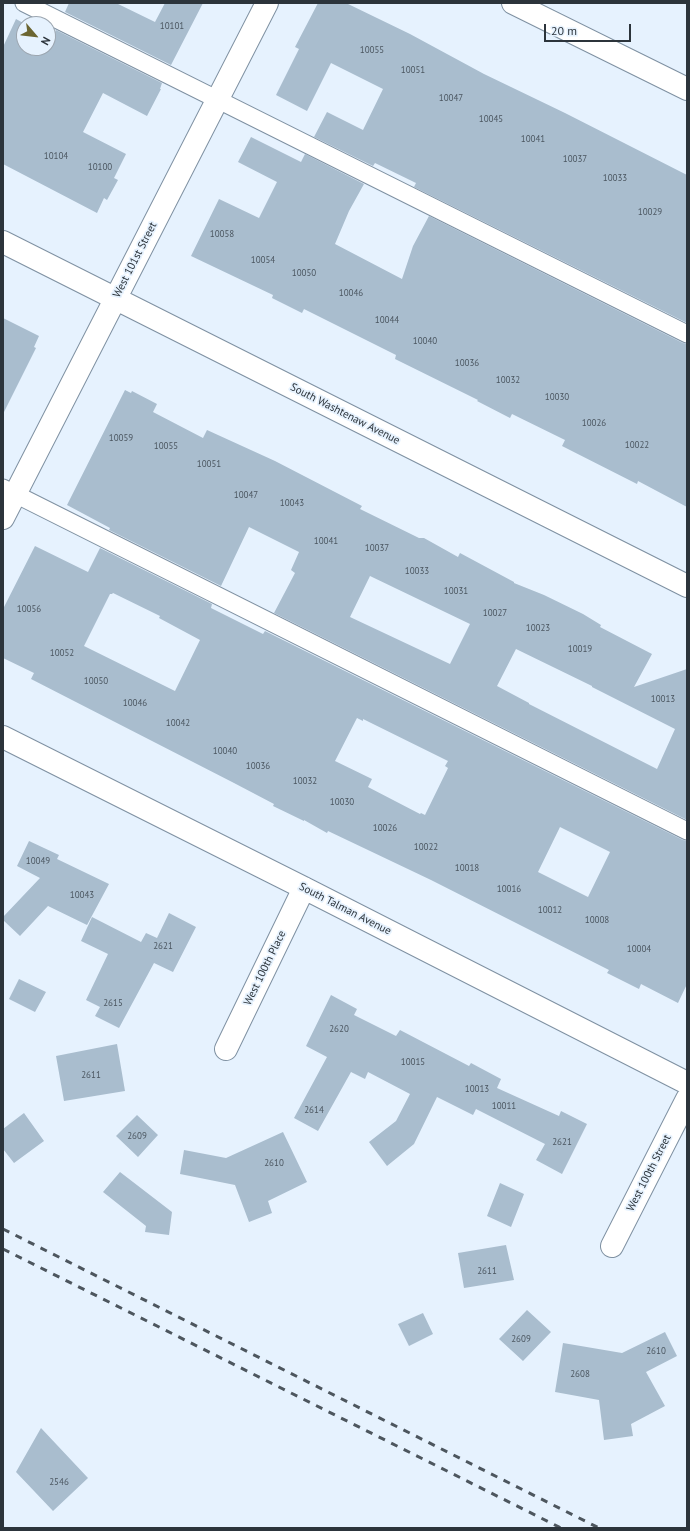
<!DOCTYPE html>
<style>
body{margin:0}
#map{position:relative;width:690px;height:1531px;overflow:hidden;background:#e6f2fe;font-family:"PT Sans",sans-serif}
canvas{display:block}
.frame{position:absolute;inset:0;border:4px solid #2c343b;pointer-events:none}
.north{position:absolute;left:16px;top:16px;width:40px;height:40px;box-sizing:border-box;background:#e6f2fe;border:1px solid #9ca6b0;border-radius:50%;rotate:118deg;font-size:11px;font-weight:700;line-height:16px;text-align:center;color:#2c343b}
.north::after{content:'';display:block;margin:auto;width:14px;height:18px;background:#6b6531;clip-path:polygon(50% 0,100% 100%,50% 72%,0 100%)}
.scale{position:absolute;left:544px;top:24px;width:87px;height:18px;box-sizing:border-box;border:2px solid #2c343b;border-top:0;padding-left:5px;font-size:12px;line-height:14px;white-space:nowrap;color:#2c343b;-webkit-text-stroke:3px #e6f2fe;paint-order:stroke}
</style>
<div id="map">
<canvas width="690" height="1531"></canvas>
<div class="frame"></div>
<div class="north">N</div>
<div class="scale">20 m</div>
</div>
<script>
const g = document.querySelector('canvas').getContext('2d');
g.lineJoin = 'round';
function fillPath(path, color) {
  g.fillStyle = color;
  g.fill(path, 'evenodd');
}
function stroke(path, color, width, dash) {
  g.strokeStyle = color;
  g.lineWidth = width;
  g.lineCap = dash ? 'butt' : 'round';
  g.setLineDash(dash || []);
  g.stroke(path);
}
function label(font, color, halo, rows, align = 'center') {
  g.font = font + ' "PT Sans",sans-serif';
  g.lineWidth = 3.5;
  g.setLineDash([]);
  g.textBaseline = 'middle';
  g.strokeStyle = halo;
  g.fillStyle = color;
  for (const [text, x, y, turn = 0] of rows) {
    g.save();
    g.translate(x, y);
    g.rotate((+turn || 0) * Math.PI / 180);
    g.textAlign = isNaN(turn) ? turn : align;
    if (halo) g.strokeText(text, 0, 0);
    g.fillText(text, 0, 0);
    g.restore();
  }
}
fillPath(new Path2D(`
 M 69,3 L 116,3 L 155,22 L 165,3 L 203,3 L 171,65 L 65,12 Z
 M 318,3 L 346,3 L 410,34 L 484,74 L 565,113 L 687,175 L 687,323 L 414,187 L 416,183 L 375,163 L 373,166 L 314,137 L 327,112 L 363,130 L 383,89 L 331,63 L 307,111 L 276,95 L 299,49 L 295,47 Z
 M 16,19 L 25,24 L 24,24 L 24,48 L 48,48 L 48,36 L 52,38 L 56,30 L 162,83 L 160,89 L 161,89 L 147,116 L 103,93 L 83,132 L 126,154 L 114,178 L 118,180 L 107,200 L 104,198 L 97,213 L 3,164 L 3,47 Z
 M 251,137 L 301,162 L 305,154 L 364,184 L 349,211 L 335,244 L 402,279 L 413,246 L 429,216 L 683,343 L 687,344 L 687,507 L 638,481 L 637,484 L 562,446 L 565,440 L 512,414 L 510,418 L 477,401 L 478,400 L 395,359 L 396,355 L 304,309 L 302,313 L 272,298 L 273,295 L 191,256 L 219,199 L 259,218 L 277,182 L 238,162 Z
 M 3,318 L 39,336 L 34,347 L 36,348 L 3,414 Z
 M 125,390 L 131,393 L 132,391 L 157,404 L 153,412 L 203,438 L 207,430 L 275,461 L 362,506 L 360,509 L 419,538 L 424,538 L 458,557 L 460,553 L 514,582 L 514,583 L 544,595 L 583,614 L 601,625 L 600,627 L 652,654 L 634,687 L 687,669 L 687,820 L 274,613 L 295,573 L 291,570 L 299,552 L 249,527 L 221,586 L 109,530 L 110,528 L 67,505 ZM 370,576 L 470,624 L 450,664 L 350,617 ZM 516,649 L 592,686 L 592,687 L 675,729 L 657,769 L 529,704 L 529,703 L 497,686 Z
 M 35,546 L 88,572 L 100,548 L 212,604 L 211,608 L 263,634 L 265,631 L 683,840 L 687,841 L 687,984 L 678,1003 L 641,984 L 639,989 L 607,973 L 609,970 L 431,880 L 328,831 L 327,833 L 304,820 L 304,821 L 273,806 L 274,804 L 234,783 L 31,679 L 34,673 L 3,658 L 3,609 ZM 113,593 L 160,616 L 159,618 L 200,640 L 175,691 L 84,646 L 110,594 L 112,594 ZM 357,718 L 363,721 L 363,719 L 448,761 L 445,766 L 448,768 L 425,815 L 421,813 L 420,814 L 368,787 L 372,779 L 335,761 ZM 560,827 L 610,852 L 588,897 L 538,872 Z
 M 29,841 L 59,855 L 57,859 L 109,884 L 87,925 L 48,906 L 20,936 L 3,920 L 3,917 L 40,878 L 17,866 Z
 M 169,913 L 196,927 L 173,972 L 154,963 L 119,1028 L 95,1016 L 100,1007 L 86,1000 L 108,954 L 81,941 L 92,917 L 141,942 L 146,933 L 157,938 Z
 M 19,979 L 46,992 L 35,1012 L 9,999 Z
 M 331,995 L 357,1009 L 354,1015 L 396,1036 L 400,1030 L 469,1066 L 471,1063 L 501,1079 L 497,1088 L 559,1116 L 561,1111 L 587,1124 L 562,1174 L 536,1160 L 545,1144 L 476,1109 L 473,1115 L 437,1097 L 414,1144 L 387,1166 L 369,1142 L 396,1121 L 410,1094 L 368,1072 L 365,1079 L 351,1072 L 318,1131 L 294,1118 L 327,1057 L 306,1046 Z
 M 117,1044 L 125,1091 L 64,1101 L 56,1056 Z
 M 24,1113 L 44,1141 L 14,1163 L 3,1149 L 3,1129 Z
 M 137,1115 L 158,1135 L 138,1157 L 116,1136 Z
 M 283,1132 L 307,1182 L 268,1201 L 272,1213 L 249,1222 L 235,1185 L 180,1174 L 184,1150 L 226,1158 Z
 M 120,1172 L 172,1212 L 169,1235 L 145,1232 L 146,1226 L 103,1192 Z
 M 500,1183 L 524,1194 L 511,1227 L 487,1216 Z
 M 506,1245 L 514,1280 L 464,1288 L 458,1253 Z
 M 527,1310 L 551,1332 L 523,1361 L 499,1339 Z
 M 423,1313 L 433,1334 L 409,1346 L 398,1324 Z
 M 665,1332 L 677,1356 L 646,1372 L 665,1406 L 631,1424 L 633,1436 L 604,1440 L 599,1400 L 555,1392 L 563,1343 L 622,1353 Z
 M 41,1428 L 88,1478 L 53,1511 L 16,1472 Z`), '#a9bdce');
const service = new Path2D(`
 M 24,3 L 687,334
 M 3,488 L 687,831`);
const minor = new Path2D(`
 M 513,3 L 687,89
 M 3,242 L 687,586
 M 3,518 L 267,3
 M 3,737 L 304,888 L 687,1083
 M 226,1049 L 304,888
 M 612,1246 L 687,1099`);
stroke(service, '#7f91a2', 19);
stroke(minor, '#7f91a2', 24);
stroke(service, '#fff', 17);
stroke(minor, '#fff', 22);
stroke(new Path2D(`
 M 3,1229 L 599,1528
 M 3,1249 L 561,1528`), '#4d565e', 3, [7, 7]);
label('9px', '#4b5660', null, [
 ["10101",172,26],
 ["10055",372,50],
 ["10051",413,70],
 ["10047",451,98],
 ["10045",491,119],
 ["10041",533,139],
 ["10104",56,156],
 ["10037",575,159],
 ["10100",100,167],
 ["10033",615,178],
 ["10029",650,212],
 ["10058",222,234],
 ["10054",263,260],
 ["10050",304,273],
 ["10046",351,293],
 ["10044",387,320],
 ["10040",425,341],
 ["10036",467,363],
 ["10032",508,380],
 ["10030",557,397],
 ["10026",594,423],
 ["10059",121,438],
 ["10022",637,445],
 ["10055",166,446],
 ["10051",209,464],
 ["10047",246,495],
 ["10043",292,503],
 ["10041",326,541],
 ["10037",377,548],
 ["10033",417,571],
 ["10031",456,591],
 ["10056",29,609],
 ["10027",495,613],
 ["10023",538,628],
 ["10019",580,649],
 ["10052",62,653],
 ["10050",96,681],
 ["10013",663,699],
 ["10046",135,703],
 ["10042",178,723],
 ["10040",225,751],
 ["10036",258,766],
 ["10032",305,781],
 ["10030",342,802],
 ["10026",385,828],
 ["10022",426,847],
 ["10049",38,861],
 ["10018",467,868],
 ["10016",509,889],
 ["10043",82,895],
 ["10012",550,910],
 ["10008",597,920],
 ["2621",163,946],
 ["10004",639,949],
 ["2615",113,1003],
 ["2620",339,1029],
 ["10015",413,1062],
 ["2611",91,1075],
 ["10013",477,1089],
 ["10011",504,1106],
 ["2614",314,1110],
 ["2609",137,1136],
 ["2621",562,1142],
 ["2610",274,1163],
 ["2611",487,1271],
 ["2609",521,1339],
 ["2610",656,1351],
 ["2608",580,1374],
 ["2546",59,1482]
]);
label('11px', '#2c343b', '#e6f2fe', [
 ["West 101st Street",135,260,-63],
 ["South Washtenaw Avenue",345,414,27],
 ["South Talman Avenue",345,909,27],
 ["West 100th Place",265,968,-64],
 ["West 100th Street",649,1173,-63]
]);
</script>
